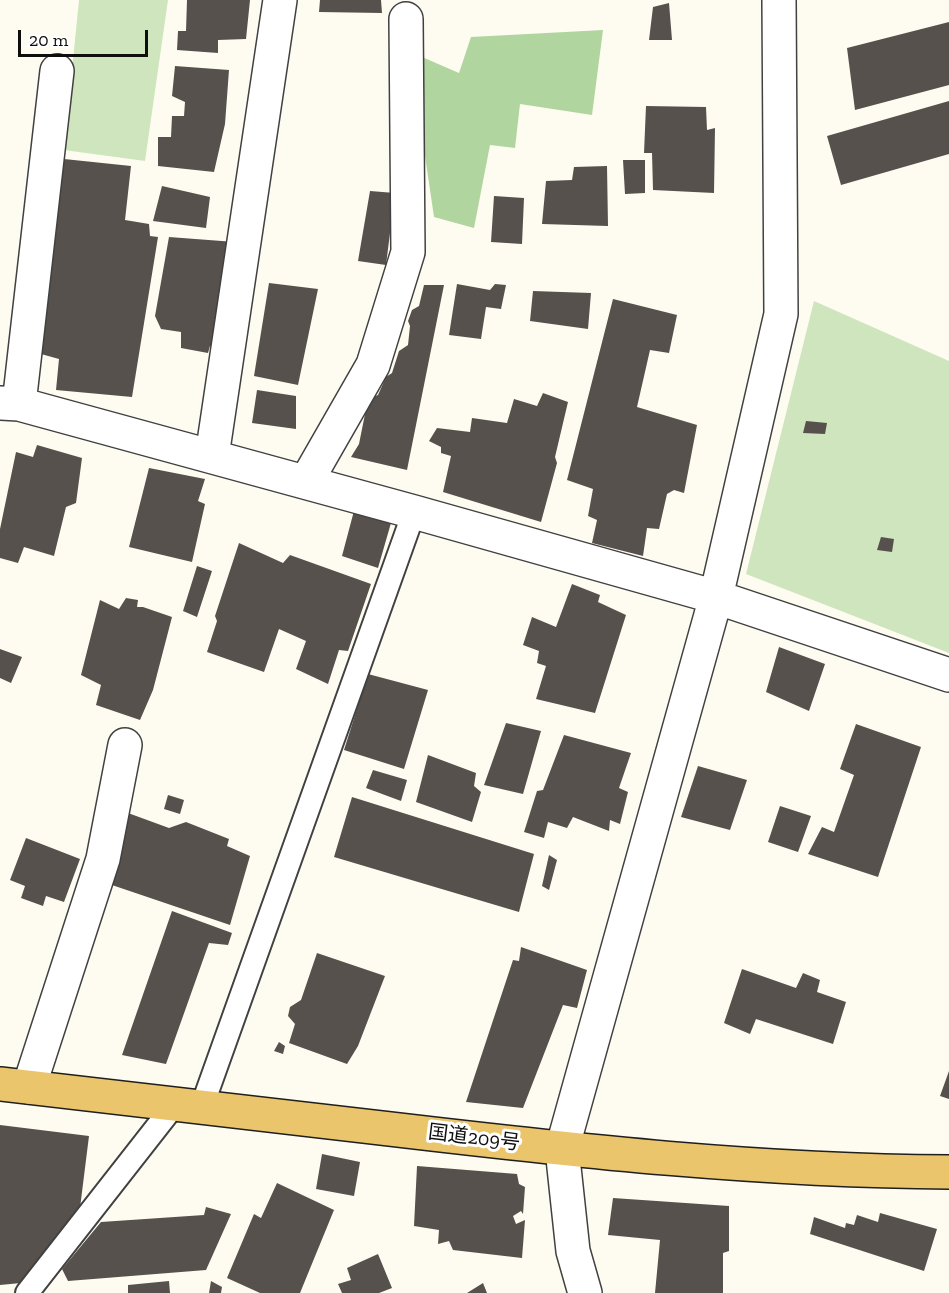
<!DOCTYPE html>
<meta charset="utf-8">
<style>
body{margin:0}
#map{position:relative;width:949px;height:1293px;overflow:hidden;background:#fefcf1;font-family:"Zilla Slab",serif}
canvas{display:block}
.scale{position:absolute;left:18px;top:30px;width:130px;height:27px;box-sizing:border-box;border:3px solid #0e0e0e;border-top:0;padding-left:8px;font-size:18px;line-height:21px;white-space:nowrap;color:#0e0e0e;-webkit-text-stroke:4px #fff;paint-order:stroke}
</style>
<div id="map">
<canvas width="949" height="1293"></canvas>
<div class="scale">20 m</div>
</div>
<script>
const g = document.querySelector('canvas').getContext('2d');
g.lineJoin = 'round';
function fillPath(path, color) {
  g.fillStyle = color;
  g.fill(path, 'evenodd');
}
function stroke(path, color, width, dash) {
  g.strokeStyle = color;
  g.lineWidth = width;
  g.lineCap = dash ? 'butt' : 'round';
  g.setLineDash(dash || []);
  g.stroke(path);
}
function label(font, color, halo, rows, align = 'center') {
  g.font = font + ' "Zilla Slab","Noto Sans JP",serif';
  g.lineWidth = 6;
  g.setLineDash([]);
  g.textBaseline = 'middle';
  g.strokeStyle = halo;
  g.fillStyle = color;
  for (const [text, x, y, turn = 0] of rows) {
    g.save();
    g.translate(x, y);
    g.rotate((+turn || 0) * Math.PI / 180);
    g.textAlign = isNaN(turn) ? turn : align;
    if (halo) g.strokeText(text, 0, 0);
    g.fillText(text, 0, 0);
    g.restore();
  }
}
fillPath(new Path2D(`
 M 79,0 L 168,0 L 145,161 L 64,150 Z
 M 814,301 L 949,361 L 949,653 L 746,574 Z`), '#cee5bd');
fillPath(new Path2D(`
 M 603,30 L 592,115 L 520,104 L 515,148 L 490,145 L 474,228 L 434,217 L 413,74 L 422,57 L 459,73 L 471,37 Z`), '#b1d59e');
fillPath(new Path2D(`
 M 187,0 L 250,0 L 246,39 L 218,40 L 218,53 L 177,50 L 178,31 L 186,31 Z
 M 320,0 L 381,0 L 382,13 L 319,12 Z
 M 669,3 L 672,40 L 649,40 L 653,7 Z
 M 949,22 L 949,85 L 855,110 L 847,48 Z
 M 175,66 L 229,70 L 225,124 L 214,172 L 158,166 L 158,137 L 171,137 L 172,116 L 184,116 L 185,102 L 172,96 Z
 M 949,101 L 949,154 L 841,185 L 827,136 Z
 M 646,106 L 706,107 L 707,130 L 715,128 L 714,193 L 653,190 L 652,153 L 644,153 Z
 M 64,159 L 131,166 L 125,220 L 149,224 L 150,236 L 158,237 L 132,397 L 56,390 L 59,359 L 41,354 Z
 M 623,160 L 645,160 L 645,193 L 625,194 Z
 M 607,166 L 608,226 L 542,224 L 546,181 L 572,180 L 574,167 Z
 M 162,186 L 210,197 L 206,228 L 153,221 Z
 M 370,191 L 395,193 L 386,265 L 358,261 Z
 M 494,196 L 524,198 L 522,244 L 491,242 Z
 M 169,237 L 235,242 L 219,344 L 210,346 L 208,353 L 181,348 L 181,332 L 161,329 L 155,316 Z
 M 269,283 L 318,289 L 298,385 L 254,376 Z
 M 457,284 L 490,290 L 495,284 L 506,285 L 501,309 L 486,307 L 481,339 L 449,335 Z
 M 424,285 L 444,285 L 407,470 L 351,457 L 359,444 L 368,399 L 378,395 L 386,377 L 392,373 L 399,351 L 408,345 L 410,326 L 408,321 L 412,310 L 419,306 Z
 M 533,291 L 591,293 L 588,329 L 530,321 Z
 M 613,299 L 677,315 L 669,353 L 650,350 L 637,407 L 697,425 L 684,493 L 674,490 L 667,494 L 659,529 L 647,528 L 643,556 L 592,543 L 597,520 L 588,516 L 593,489 L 567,480 Z
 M 257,390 L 296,396 L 296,429 L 252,423 Z
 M 543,393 L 568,402 L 555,457 L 557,463 L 541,522 L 443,492 L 451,456 L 441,453 L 441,447 L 429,441 L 437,428 L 470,432 L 472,418 L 507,423 L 514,399 L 537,406 Z
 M 806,421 L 827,423 L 825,434 L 803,433 Z
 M 37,445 L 82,458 L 76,503 L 66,507 L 54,556 L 24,547 L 18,563 L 0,558 L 0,529 L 16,452 L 33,457 Z
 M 149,468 L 205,479 L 198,501 L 205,504 L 192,562 L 129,547 Z
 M 355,507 L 393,516 L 378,568 L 342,556 Z
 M 881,537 L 894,539 L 892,552 L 877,550 Z
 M 239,543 L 283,563 L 290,555 L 371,584 L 348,651 L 339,650 L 328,684 L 296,669 L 306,641 L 279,629 L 264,672 L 207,652 L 217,621 L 215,616 Z
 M 197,566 L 212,571 L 197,617 L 183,611 Z
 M 572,584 L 600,595 L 598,602 L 626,615 L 595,713 L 536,699 L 546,666 L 537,663 L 539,651 L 523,645 L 532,617 L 556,627 Z
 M 126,598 L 138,600 L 137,607 L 143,607 L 172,617 L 153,690 L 140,720 L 96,705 L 101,685 L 81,675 L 100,600 L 119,609 Z
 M 779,647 L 825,664 L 809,711 L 766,692 Z
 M 0,649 L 22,657 L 11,683 L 0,678 Z
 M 368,674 L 428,690 L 404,769 L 344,750 Z
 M 506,723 L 541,731 L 523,794 L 484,785 Z
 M 856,724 L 921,747 L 878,877 L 808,854 L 822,827 L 834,832 L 854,775 L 840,769 Z
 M 564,735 L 631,753 L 619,788 L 628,792 L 620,824 L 610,820 L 609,831 L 573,817 L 567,828 L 548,822 L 544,838 L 524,832 L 537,791 L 543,790 Z
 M 428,755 L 476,773 L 474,786 L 481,792 L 472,822 L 416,802 Z
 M 698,766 L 747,780 L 730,830 L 681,817 Z
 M 373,770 L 407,780 L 401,801 L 366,788 Z
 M 168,795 L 184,800 L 180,814 L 164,809 Z
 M 352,797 L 534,854 L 519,912 L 334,857 Z
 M 780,806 L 811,816 L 798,852 L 768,842 Z
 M 128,813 L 169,828 L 186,822 L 229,839 L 227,846 L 250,856 L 230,925 L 106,883 Z
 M 26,838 L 80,859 L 64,902 L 46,896 L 43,906 L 21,898 L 25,886 L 10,880 Z
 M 549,855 L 557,860 L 549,890 L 542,886 Z
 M 172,911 L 232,933 L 228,945 L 209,943 L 166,1064 L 122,1055 Z
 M 521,947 L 587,970 L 577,1008 L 563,1005 L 523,1108 L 466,1102 L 513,960 L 519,961 Z
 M 317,953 L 385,976 L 358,1046 L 347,1064 L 289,1043 L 295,1024 L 288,1016 L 290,1007 L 301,1000 Z
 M 742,969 L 796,988 L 803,973 L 820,980 L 817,992 L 846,1002 L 833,1044 L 756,1019 L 750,1034 L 724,1023 Z
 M 279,1042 L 285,1046 L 283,1054 L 274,1051 Z
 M 949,1071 L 949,1099 L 940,1096 Z
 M 0,1125 L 89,1136 L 80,1208 L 21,1283 L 0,1285 Z
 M 322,1154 L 360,1162 L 354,1196 L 316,1189 Z
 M 417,1166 L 517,1174 L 519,1184 L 525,1187 L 523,1214 L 521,1211 L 513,1216 L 516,1224 L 525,1220 L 522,1258 L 453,1250 L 449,1241 L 438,1244 L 439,1230 L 414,1226 Z
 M 277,1183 L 334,1210 L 300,1293 L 260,1293 L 227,1278 L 254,1214 L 261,1218 Z
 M 613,1198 L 729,1206 L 729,1251 L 723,1253 L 723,1293 L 655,1293 L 660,1240 L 608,1235 Z
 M 206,1207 L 231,1214 L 206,1270 L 68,1281 L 62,1269 L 101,1222 L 204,1215 Z
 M 880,1213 L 937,1229 L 924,1271 L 810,1234 L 814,1217 L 845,1228 L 846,1223 L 854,1225 L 857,1215 L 878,1222 Z
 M 378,1254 L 392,1288 L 379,1293 L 342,1293 L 338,1284 L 351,1280 L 347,1268 Z
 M 169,1281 L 170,1293 L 128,1293 L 128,1285 Z
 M 211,1281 L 222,1287 L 221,1293 L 209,1293 Z
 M 483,1283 L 487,1293 L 467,1293 Z`), '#56514c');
const service = new Path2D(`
 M 202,1106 L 414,512
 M 27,1293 L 175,1104`);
const minor = new Path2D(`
 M 0,403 L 19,404 L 414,512 L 716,597 L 949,675
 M 19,404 L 57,71
 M 212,456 L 280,0
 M 306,482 L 373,365 L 408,252 L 406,19
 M 29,1087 L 103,859 L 125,745
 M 562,1149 L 716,597 L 781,314 L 779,0`);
const tertiary = new Path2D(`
 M 562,1149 L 573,1251 L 585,1293`);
const trunk = new Path2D(`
 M 0,1084 C 130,1098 260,1113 390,1129 C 576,1151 762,1171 949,1172`);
stroke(service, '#414141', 26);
stroke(minor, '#414141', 36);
stroke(tertiary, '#414141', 36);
stroke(trunk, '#1f1f1f', 36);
stroke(service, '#fff', 22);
stroke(minor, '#fff', 33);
stroke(tertiary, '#fff', 33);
stroke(trunk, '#eac56c', 33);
label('20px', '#0e0e0e', '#fff', [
 ["国道209号",474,1138,7]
]);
</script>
